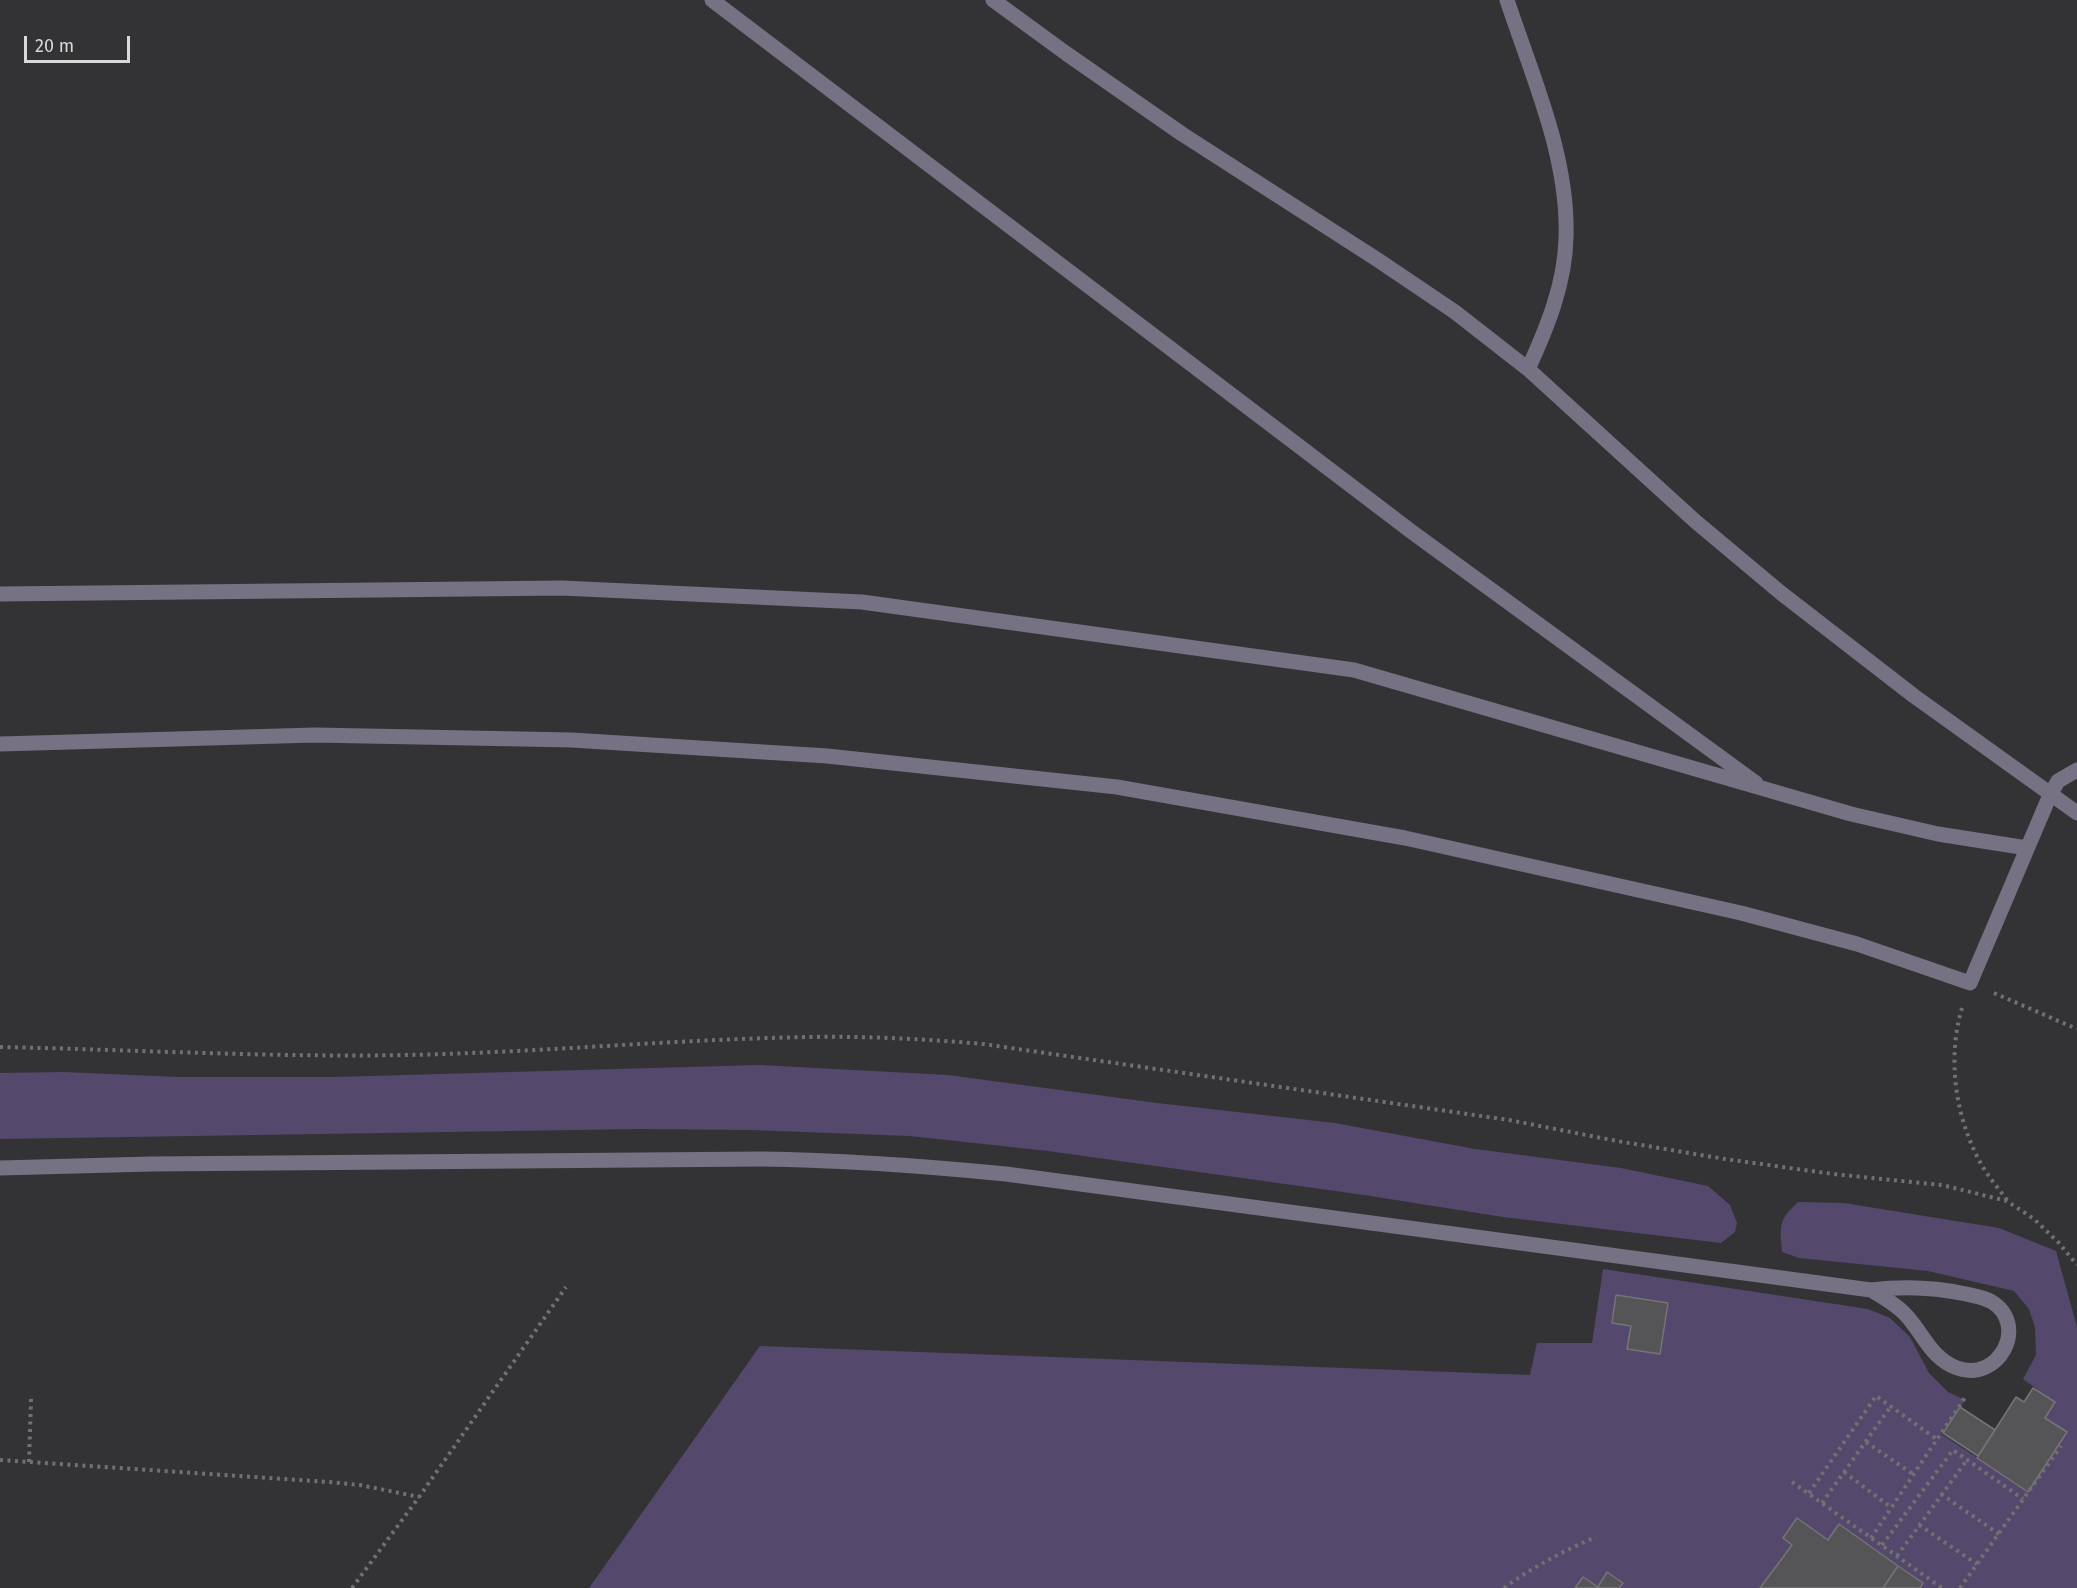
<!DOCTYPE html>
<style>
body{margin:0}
#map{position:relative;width:2077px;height:1588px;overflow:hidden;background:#333335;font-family:"Fira Sans",sans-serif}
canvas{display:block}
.scale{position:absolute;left:24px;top:36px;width:106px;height:27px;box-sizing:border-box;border:3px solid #d9d9da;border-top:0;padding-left:8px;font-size:18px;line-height:21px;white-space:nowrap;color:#d9d9da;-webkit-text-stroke:4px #333335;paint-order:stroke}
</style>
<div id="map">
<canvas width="2077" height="1588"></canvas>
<div class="scale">20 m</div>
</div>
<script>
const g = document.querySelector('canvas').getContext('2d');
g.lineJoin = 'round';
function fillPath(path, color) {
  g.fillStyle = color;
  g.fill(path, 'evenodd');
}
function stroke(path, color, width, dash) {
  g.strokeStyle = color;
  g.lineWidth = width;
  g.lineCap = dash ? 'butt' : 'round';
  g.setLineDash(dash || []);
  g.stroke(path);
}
fillPath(new Path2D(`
 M 759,1065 L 948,1075 L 1157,1103 L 1335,1123 L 1475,1149 L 1621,1168 L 1708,1186 L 1730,1205 L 1737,1223 L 1735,1232 L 1721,1243 L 1503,1217 L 1364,1195 L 1048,1151 L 910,1136 L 751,1130 L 639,1129 L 0,1139 L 0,1073 L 63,1072 L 177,1077 L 334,1077 Z
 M 1798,1202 L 1844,1203 L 1999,1228 L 2056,1251 L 2077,1327 L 2077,1588 L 589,1588 L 760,1346 L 1530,1375 L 1537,1343 L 1592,1343 L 1603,1269 L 1868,1309 L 1890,1318 L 1910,1337 L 1929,1373 L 1948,1392 L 1965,1400 L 1941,1434 L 2028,1491 L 2067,1432 L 2045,1418 L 2055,1402 L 2023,1379 L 2036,1355 L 2035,1327 L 2029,1309 L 2014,1291 L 1928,1271 L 1799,1258 L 1782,1252 C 1780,1225 1778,1221 1798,1202 Z`), '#54496c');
const building = new Path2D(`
 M 1616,1295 L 1668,1303 L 1660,1354 L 1627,1349 L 1631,1326 L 1612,1323 Z
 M 2033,1388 L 2055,1402 L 2045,1418 L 2067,1432 L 2028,1492 L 1977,1458 L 2016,1397 L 2024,1402 Z
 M 1960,1407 L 1995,1430 L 1978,1456 L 1943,1433 Z
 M 1797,1518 L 1828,1540 L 1839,1524 L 1898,1566 L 1883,1588 L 1760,1588 L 1792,1545 L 1783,1538 Z
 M 1898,1566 L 1923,1583 L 1920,1588 L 1883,1588 Z
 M 1607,1572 L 1623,1583 L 1619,1588 L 1575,1588 L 1583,1577 L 1598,1587 Z`);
fillPath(building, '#555457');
stroke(building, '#757477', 1.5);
stroke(new Path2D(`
 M 1994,993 L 2077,1029
 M 1962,1008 C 1947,1058 1955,1116 1980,1162 C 1987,1175 1998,1188 2007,1200
 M 0,1047 C 148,1050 296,1059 445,1054 C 566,1050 688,1039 810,1037 C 868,1036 925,1039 983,1044 L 1509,1120 L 1617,1141 L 1725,1159 L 1833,1174 L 1942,1185 L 2007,1201 L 2034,1219 L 2059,1243 L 2077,1265
 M 1866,1442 L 1914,1475
 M 0,1460 L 330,1482 L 360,1485 L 419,1497
 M 29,1462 L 31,1399
 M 1844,1472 L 1892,1508
 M 1792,1482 L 1942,1588
 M 1809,1493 L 1876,1396 L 1938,1440
 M 1941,1494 L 1999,1534
 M 1822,1503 L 1891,1406
 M 1919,1525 L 1977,1564
 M 1871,1538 L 1966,1396
 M 1882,1545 L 1953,1450 L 2023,1499
 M 1897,1556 L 1967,1460
 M 352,1588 L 419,1497 L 566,1287
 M 1504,1588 C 1533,1567 1563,1551 1596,1537
 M 1960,1588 L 2061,1446`), '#717173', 4, [3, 4.5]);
stroke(new Path2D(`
 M 712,0 L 1412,532 L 1756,783
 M 993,0 L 1067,54 L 1182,134 L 1378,260 L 1455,312 L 1528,369 L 1695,521 L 1781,593 L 1914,696 L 2077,813
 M 1507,0 C 1532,76 1569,157 1566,238 C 1565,284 1547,328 1528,369
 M 0,594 L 562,588 L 862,602 L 1354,670 L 1851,814 L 1938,834 L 2027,848
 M 0,744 L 315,735 L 572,740 L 827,756 L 1117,787 L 1405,838 L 1741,913 L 1857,944 L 1970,983 L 2050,795 L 2058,781 L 2077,770
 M 0,1168 L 151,1164 L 762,1159 C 844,1160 924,1166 1006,1174 L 1871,1290 C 1904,1286 1933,1287 1966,1294 C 1974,1296 1984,1297 1992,1302 C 2029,1325 1999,1383 1957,1368 C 1930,1358 1923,1332 1904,1313 C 1894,1303 1883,1297 1871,1290`), '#777184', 15);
</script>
